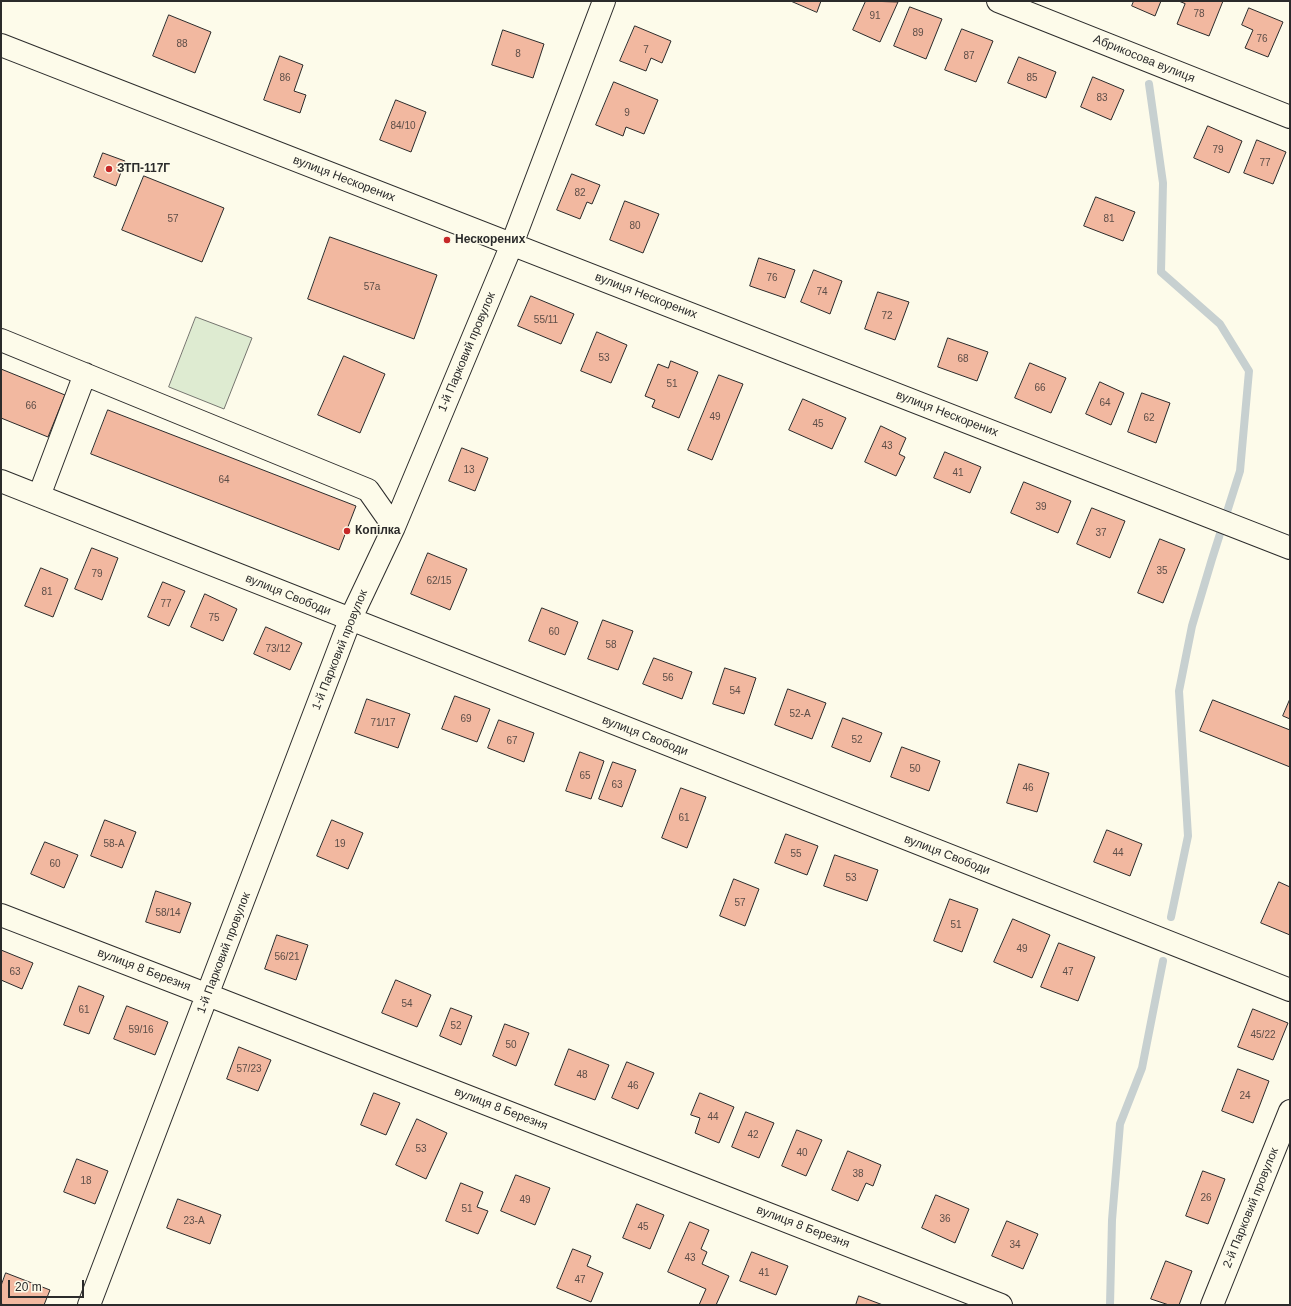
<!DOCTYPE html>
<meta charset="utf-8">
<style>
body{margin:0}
#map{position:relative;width:1291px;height:1306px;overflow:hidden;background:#fdfbea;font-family:Arial,sans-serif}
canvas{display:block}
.frame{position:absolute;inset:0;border:2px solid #2b2b2b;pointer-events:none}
.scale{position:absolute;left:8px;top:1280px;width:76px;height:18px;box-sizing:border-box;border:2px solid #2b2b2b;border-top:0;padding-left:5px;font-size:12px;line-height:14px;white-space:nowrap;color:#2b2b2b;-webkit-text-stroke:3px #fdfbea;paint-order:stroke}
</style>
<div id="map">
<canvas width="1291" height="1306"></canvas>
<div class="frame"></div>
<div class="scale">20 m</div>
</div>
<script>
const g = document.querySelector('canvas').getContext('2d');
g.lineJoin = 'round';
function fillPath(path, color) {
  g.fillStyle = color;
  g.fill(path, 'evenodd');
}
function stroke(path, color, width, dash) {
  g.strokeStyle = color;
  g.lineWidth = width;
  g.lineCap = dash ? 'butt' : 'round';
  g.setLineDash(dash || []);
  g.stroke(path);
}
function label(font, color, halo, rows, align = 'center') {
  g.font = font + ' Arial,sans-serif';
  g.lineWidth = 3;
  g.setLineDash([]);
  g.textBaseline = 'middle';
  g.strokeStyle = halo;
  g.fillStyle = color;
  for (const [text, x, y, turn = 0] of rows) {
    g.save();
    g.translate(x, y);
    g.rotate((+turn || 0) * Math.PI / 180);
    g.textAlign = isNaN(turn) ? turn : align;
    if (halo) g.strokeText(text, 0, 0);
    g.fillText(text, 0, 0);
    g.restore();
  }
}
const green = new Path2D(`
 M 196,317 L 252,338 L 224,409 L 169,387 Z`);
fillPath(green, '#deebd1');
stroke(green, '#74746e', 1);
stroke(new Path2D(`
 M 1149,84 L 1163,183 L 1161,272 L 1220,324 L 1249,371 L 1240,471 L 1212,559 L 1192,626 L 1179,691 L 1188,836 L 1171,917
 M 1110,1305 L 1112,1220 L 1120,1124 L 1142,1068 L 1163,961`), '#c7d0d0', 8);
const building = new Path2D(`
 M 791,1 L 821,1 L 817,12 Z
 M 866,1 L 898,2 L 880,42 L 853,30 Z
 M 1134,1 L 1161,1 L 1155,16 L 1132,6 Z
 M 1179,1 L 1223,1 L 1209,36 L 1177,24 L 1185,4 Z
 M 910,7 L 942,19 L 926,59 L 894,46 Z
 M 1249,8 L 1283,22 L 1268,57 L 1245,48 L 1253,30 L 1242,25 Z
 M 169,15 L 211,32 L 195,73 L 153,56 Z
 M 635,26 L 671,41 L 662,63 L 651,58 L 646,71 L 620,61 Z
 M 962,29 L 993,41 L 976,82 L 945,70 Z
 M 503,30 L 544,44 L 533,78 L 492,65 Z
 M 280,56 L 303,65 L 294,91 L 306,95 L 300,113 L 264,100 Z
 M 1019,57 L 1056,72 L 1046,98 L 1008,83 Z
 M 1093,77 L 1124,90 L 1111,120 L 1081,107 Z
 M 614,82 L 658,100 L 644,134 L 626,127 L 623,136 L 596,125 Z
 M 396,100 L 426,112 L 411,152 L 380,140 Z
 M 1208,126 L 1242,141 L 1229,173 L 1194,158 Z
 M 1257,140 L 1286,152 L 1273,184 L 1244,173 Z
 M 103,153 L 125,161 L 116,186 L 94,177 Z
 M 572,174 L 600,185 L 592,204 L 587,202 L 580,219 L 557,210 Z
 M 144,176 L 224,208 L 202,262 L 122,230 Z
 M 1096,197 L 1135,212 L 1123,241 L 1084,226 Z
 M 625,201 L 659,214 L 643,253 L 610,240 Z
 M 330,237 L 437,275 L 414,339 L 308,299 Z
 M 759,258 L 795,270 L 785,298 L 750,286 Z
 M 814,270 L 842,281 L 830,314 L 801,302 Z
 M 878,292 L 909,302 L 895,340 L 865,329 Z
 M 531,296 L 574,314 L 561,344 L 518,326 Z
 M 597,332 L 627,345 L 611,383 L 581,371 Z
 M 948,338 L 988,352 L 977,381 L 938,367 Z
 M 344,356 L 385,374 L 360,433 L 318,415 Z
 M 671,361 L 698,372 L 679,418 L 652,407 L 655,400 L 645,396 L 658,364 L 668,368 Z
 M 1030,363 L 1066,378 L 1051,413 L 1015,398 Z
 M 1,369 L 65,395 L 48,437 L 1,418 Z
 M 719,375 L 743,384 L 712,460 L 688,450 Z
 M 1100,382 L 1124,393 L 1111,425 L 1086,414 Z
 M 1142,393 L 1170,403 L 1156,443 L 1128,432 Z
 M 803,399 L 846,418 L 832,449 L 789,430 Z
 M 108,410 L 356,506 L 339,550 L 91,454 Z
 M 881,426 L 906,438 L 899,454 L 905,457 L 896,476 L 865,462 Z
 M 462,448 L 488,458 L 475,491 L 449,481 Z
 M 945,452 L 981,467 L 970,493 L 934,478 Z
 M 1024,482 L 1071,501 L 1058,533 L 1011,513 Z
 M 1092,508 L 1125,521 L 1110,558 L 1077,544 Z
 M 1160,539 L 1185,549 L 1163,603 L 1138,593 Z
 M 92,548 L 118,558 L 102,600 L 75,589 Z
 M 428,553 L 467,569 L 450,610 L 411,594 Z
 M 41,568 L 68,579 L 53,617 L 25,606 Z
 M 163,582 L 185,591 L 169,626 L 148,617 Z
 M 205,594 L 237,609 L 223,641 L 191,627 Z
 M 542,608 L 578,622 L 565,655 L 529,641 Z
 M 603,620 L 633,631 L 618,670 L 588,659 Z
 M 266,627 L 302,643 L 290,670 L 254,654 Z
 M 654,658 L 692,672 L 682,699 L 643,684 Z
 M 725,668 L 756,678 L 744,714 L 713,704 Z
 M 788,689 L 826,703 L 812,739 L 775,725 Z
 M 455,696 L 490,709 L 477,742 L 442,729 Z
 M 367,699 L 410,714 L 398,748 L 355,733 Z
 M 1290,699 L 1290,719 L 1283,716 Z
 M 1213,700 L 1290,730 L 1290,767 L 1200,731 Z
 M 843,718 L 882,733 L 870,762 L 832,747 Z
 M 499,720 L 534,733 L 524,762 L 488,748 Z
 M 902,747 L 940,761 L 929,791 L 891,777 Z
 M 580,752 L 604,761 L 591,799 L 566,791 Z
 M 613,762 L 636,770 L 622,807 L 599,799 Z
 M 1019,764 L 1049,773 L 1037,812 L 1007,803 Z
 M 681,788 L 706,797 L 687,848 L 662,838 Z
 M 105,820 L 136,832 L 122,868 L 91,856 Z
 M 332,820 L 363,833 L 348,869 L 317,856 Z
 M 1107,830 L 1142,844 L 1130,876 L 1094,862 Z
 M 786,834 L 818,846 L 807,875 L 775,863 Z
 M 45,842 L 78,855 L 64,888 L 31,874 Z
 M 835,855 L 878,870 L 867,901 L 824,886 Z
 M 734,879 L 759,889 L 745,926 L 720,916 Z
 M 1279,882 L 1290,887 L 1290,935 L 1261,923 Z
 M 156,891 L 191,903 L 180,933 L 146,922 Z
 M 950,899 L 978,909 L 962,952 L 934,941 Z
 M 1013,919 L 1050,935 L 1032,978 L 994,962 Z
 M 277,935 L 308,945 L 296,980 L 265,969 Z
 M 1059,943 L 1095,957 L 1078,1001 L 1041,987 Z
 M 1,950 L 33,963 L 22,989 L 1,980 Z
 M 396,980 L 431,995 L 417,1027 L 382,1013 Z
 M 79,986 L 104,996 L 89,1034 L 64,1025 Z
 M 127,1006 L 168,1022 L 155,1055 L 114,1039 Z
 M 451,1008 L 472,1016 L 461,1045 L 440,1036 Z
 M 1253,1009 L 1288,1023 L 1273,1060 L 1238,1047 Z
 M 505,1024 L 529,1033 L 516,1066 L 493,1056 Z
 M 239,1047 L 271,1060 L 258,1091 L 227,1079 Z
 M 569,1049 L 609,1065 L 595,1100 L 555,1085 Z
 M 627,1062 L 654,1073 L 638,1109 L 612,1098 Z
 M 1238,1069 L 1269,1081 L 1253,1123 L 1222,1111 Z
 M 374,1093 L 400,1103 L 386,1135 L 361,1125 Z
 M 700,1093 L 734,1107 L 719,1143 L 695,1133 L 700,1118 L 691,1115 Z
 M 746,1112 L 774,1123 L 759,1158 L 732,1147 Z
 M 417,1119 L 447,1133 L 426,1179 L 396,1165 Z
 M 797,1130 L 822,1140 L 806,1176 L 782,1166 Z
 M 848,1151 L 881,1165 L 873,1186 L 866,1183 L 858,1201 L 832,1190 Z
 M 77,1159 L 108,1171 L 95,1204 L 64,1192 Z
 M 1203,1171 L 1225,1179 L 1208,1224 L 1186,1216 Z
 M 516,1175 L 550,1188 L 535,1225 L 501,1211 Z
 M 461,1183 L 483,1192 L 477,1207 L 488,1211 L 478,1234 L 446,1221 Z
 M 936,1195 L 969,1209 L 955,1243 L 922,1228 Z
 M 178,1199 L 221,1215 L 210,1244 L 167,1228 Z
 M 637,1204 L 664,1215 L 650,1249 L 623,1238 Z
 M 1007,1221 L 1038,1234 L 1023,1269 L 992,1256 Z
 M 690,1222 L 709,1230 L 701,1249 L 707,1252 L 702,1264 L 729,1276 L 716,1305 L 699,1305 L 706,1289 L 668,1272 Z
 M 573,1249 L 591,1256 L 587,1266 L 603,1273 L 591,1302 L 557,1288 Z
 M 752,1252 L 788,1266 L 776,1295 L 740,1281 Z
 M 1166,1261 L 1192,1271 L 1179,1305 L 1169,1305 L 1151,1299 Z
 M 6,1273 L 50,1290 L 44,1305 L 5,1305 L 1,1304 L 1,1286 Z
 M 859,1296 L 883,1305 L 856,1305 Z`);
fillPath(building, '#f2b8a0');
stroke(building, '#2b2b2b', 1);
const minor = new Path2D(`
 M 998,1 L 1290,117
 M 1,45 L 1290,548
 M 1,340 L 368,490 L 394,527
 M 1,481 L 1290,990
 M 39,496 L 85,374
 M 1,915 L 208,995 L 1001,1305
 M 89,1305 L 350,620 L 394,527 L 512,244 L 604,1
 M 1212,1305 L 1290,1111`);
stroke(minor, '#2b2b2b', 24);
stroke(minor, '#fdfbea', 22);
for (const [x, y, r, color] of [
 [109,169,4,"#c62828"],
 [447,240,4,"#c62828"],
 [347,531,4,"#c62828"]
]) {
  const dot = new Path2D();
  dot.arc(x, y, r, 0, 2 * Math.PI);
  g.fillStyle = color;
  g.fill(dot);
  stroke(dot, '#fdfbea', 1.5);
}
label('10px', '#5d4e48', null, [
 ["78",1199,14],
 ["91",875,16],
 ["89",918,33],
 ["76",1262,39],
 ["88",182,44],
 ["7",646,50],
 ["8",518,54],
 ["87",969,56],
 ["86",285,78],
 ["85",1032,78],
 ["83",1102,98],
 ["9",627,113],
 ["84/10",403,126],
 ["79",1218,150],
 ["77",1265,163],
 ["82",580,193],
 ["57",173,219],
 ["81",1109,219],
 ["80",635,226],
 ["76",772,278],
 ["57а",372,287],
 ["74",822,292],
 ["72",887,316],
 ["55/11",546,320],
 ["53",604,358],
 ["68",963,359],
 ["51",672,384],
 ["66",1040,388],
 ["64",1105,403],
 ["66",31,406],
 ["49",715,417],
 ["62",1149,418],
 ["45",818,424],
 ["43",887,446],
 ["13",469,470],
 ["41",958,473],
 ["64",224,480],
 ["39",1041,507],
 ["37",1101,533],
 ["35",1162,571],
 ["79",97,574],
 ["62/15",439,581],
 ["81",47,592],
 ["77",166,604],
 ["75",214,618],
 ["60",554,632],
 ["58",611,645],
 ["73/12",278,649],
 ["56",668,678],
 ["54",735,691],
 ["52-А",800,714],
 ["69",466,719],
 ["71/17",383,723],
 ["52",857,740],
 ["67",512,741],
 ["50",915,769],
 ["65",585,776],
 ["63",617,785],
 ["46",1028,788],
 ["61",684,818],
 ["58-А",114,844],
 ["19",340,844],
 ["44",1118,853],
 ["55",796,854],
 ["60",55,864],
 ["53",851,878],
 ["57",740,903],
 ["58/14",168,913],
 ["51",956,925],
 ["49",1022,949],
 ["56/21",287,957],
 ["63",15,972],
 ["47",1068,972],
 ["54",407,1004],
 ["61",84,1010],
 ["52",456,1026],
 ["59/16",141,1030],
 ["45/22",1263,1035],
 ["50",511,1045],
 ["57/23",249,1069],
 ["48",582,1075],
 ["46",633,1086],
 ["24",1245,1096],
 ["44",713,1117],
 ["42",753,1135],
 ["53",421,1149],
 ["40",802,1153],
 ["38",858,1174],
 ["18",86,1181],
 ["26",1206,1198],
 ["49",525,1200],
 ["51",467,1209],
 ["36",945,1219],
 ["23-А",194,1221],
 ["45",643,1227],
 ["34",1015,1245],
 ["43",690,1258],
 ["41",764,1273],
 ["47",580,1280]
]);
label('12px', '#2b2b2b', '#fdfbea', [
 ["Абрикосова вулиця",1144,59,22],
 ["вулиця Нескорених",344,179,21],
 ["вулиця Нескорених",646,296,21],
 ["1-й Парковий провулок",467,352,-67],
 ["вулиця Нескорених",947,414,21],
 ["вулиця Свободи",288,595,22],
 ["1-й Парковий провулок",340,650,-68],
 ["вулиця Свободи",645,736,21],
 ["вулиця Свободи",947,855,21],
 ["1-й Парковий провулок",224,953,-69],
 ["вулиця 8 Березня",144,970,21],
 ["вулиця 8 Березня",501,1109,21],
 ["2-й Парковий провулок",1251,1208,-68],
 ["вулиця 8 Березня",803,1227,21]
]);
label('bold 12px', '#2b2b2b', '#fdfbea', [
 ["ЗТП-117Г",117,169],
 ["Нескорених",455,240],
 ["Копілка",355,531]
], 'left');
</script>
